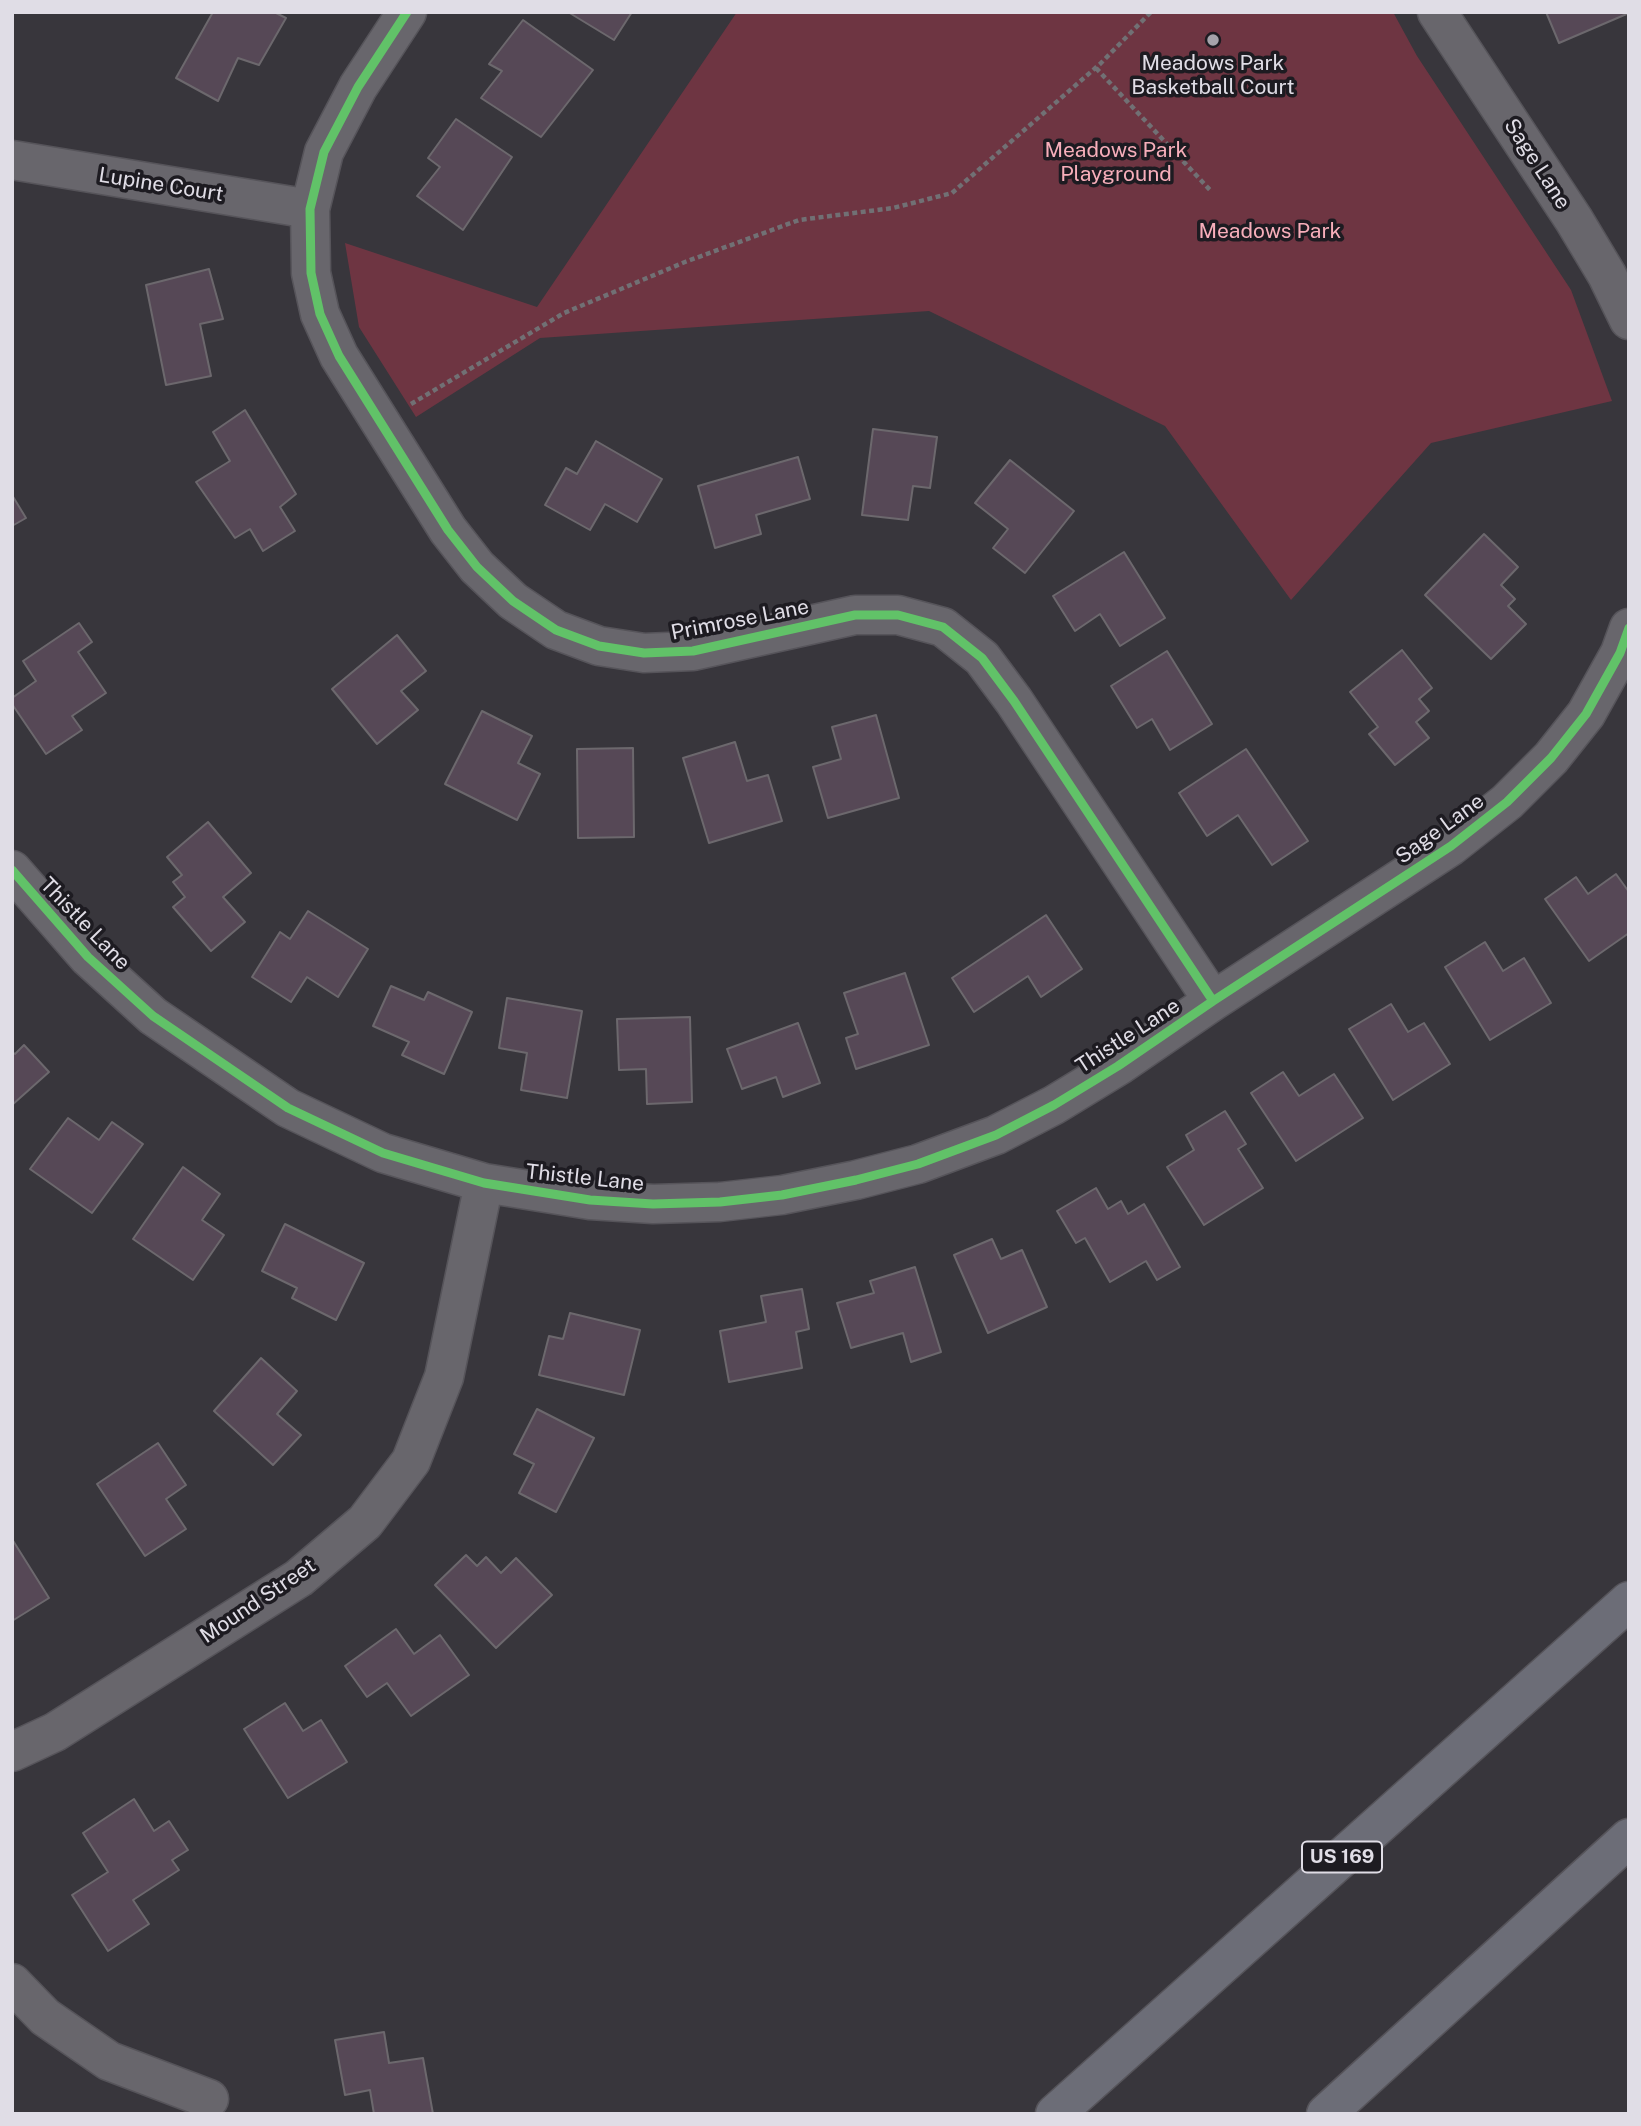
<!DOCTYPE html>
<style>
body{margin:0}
#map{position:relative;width:1641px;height:2126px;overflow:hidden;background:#38363c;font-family:"Public Sans",sans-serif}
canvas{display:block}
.frame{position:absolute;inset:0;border:14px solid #e0dde6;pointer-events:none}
</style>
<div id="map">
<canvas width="1641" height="2126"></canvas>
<div class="frame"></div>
</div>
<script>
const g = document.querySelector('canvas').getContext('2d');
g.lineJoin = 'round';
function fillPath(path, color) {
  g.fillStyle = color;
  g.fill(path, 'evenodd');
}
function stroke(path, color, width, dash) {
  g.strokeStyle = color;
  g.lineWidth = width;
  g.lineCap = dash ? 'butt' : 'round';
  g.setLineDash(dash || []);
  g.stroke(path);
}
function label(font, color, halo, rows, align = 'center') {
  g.font = font + ' "Public Sans",sans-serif';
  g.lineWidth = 7;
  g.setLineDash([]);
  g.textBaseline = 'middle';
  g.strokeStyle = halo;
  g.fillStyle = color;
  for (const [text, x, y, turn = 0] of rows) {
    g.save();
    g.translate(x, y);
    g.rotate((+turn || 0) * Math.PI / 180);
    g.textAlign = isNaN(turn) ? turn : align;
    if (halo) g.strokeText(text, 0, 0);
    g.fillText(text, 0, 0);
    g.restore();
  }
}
fillPath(new Path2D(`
 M 737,12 L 1393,12 L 1417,56 L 1571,290 L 1612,401 L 1431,443 L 1291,600 L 1165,426 L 929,311 L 540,338 L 416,417 L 359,327 L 345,243 L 537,307 Z`), '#6e3542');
const building = new Path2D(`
 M 213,12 L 274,12 L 286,18 L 259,65 L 238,58 L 218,101 L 176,78 Z
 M 568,12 L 632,12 L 614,40 Z
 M 1546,12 L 1629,12 L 1629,13 L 1559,43 Z
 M 523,20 L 593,70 L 541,137 L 481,98 L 502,71 L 489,64 Z
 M 456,119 L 512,157 L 463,230 L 417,196 L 440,167 L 428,158 Z
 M 209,269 L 223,319 L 200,324 L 211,376 L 166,385 L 146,285 Z
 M 245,410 L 296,494 L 280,507 L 295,531 L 263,551 L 250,529 L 235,538 L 196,482 L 230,461 L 213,432 Z
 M 873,429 L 937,437 L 930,488 L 913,486 L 908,520 L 862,515 Z
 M 596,441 L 662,479 L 637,522 L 605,504 L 590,530 L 545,505 L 566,468 L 577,474 Z
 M 798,457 L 810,499 L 756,515 L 761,534 L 715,548 L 698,486 Z
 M 1010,460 L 1074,511 L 1025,573 L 993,548 L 1008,529 L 975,503 Z
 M 12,495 L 26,518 L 12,526 Z
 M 1484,534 L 1518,567 L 1501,585 L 1515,599 L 1508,606 L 1526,624 L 1491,659 L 1425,595 Z
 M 1124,552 L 1165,618 L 1120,646 L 1100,614 L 1075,631 L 1053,596 Z
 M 79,623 L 92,642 L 78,652 L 106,693 L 72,716 L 82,730 L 46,754 L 12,704 L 12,698 L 36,681 L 23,661 Z
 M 397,635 L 426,671 L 401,691 L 418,710 L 377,744 L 332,689 Z
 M 1402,650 L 1432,688 L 1419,699 L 1429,711 L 1416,722 L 1429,738 L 1395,765 L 1369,734 L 1378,727 L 1350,692 Z
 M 1167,651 L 1212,724 L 1170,750 L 1152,719 L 1137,728 L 1111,686 Z
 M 482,711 L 532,736 L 518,763 L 540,774 L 517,820 L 445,784 Z
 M 876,715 L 899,798 L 828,818 L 813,767 L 841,759 L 832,727 Z
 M 735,742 L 747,781 L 768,775 L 782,821 L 709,843 L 683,758 Z
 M 633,748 L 634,837 L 578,838 L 577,749 Z
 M 1246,749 L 1308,841 L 1272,865 L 1238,815 L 1207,836 L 1179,793 Z
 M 208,822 L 251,873 L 223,897 L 245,922 L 211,951 L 173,907 L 185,897 L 173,882 L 182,875 L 167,857 Z
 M 1616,874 L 1629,892 L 1629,933 L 1589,961 L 1545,899 L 1576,877 L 1588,894 Z
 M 308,911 L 368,949 L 338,997 L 307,977 L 291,1002 L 252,977 L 280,932 L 290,939 Z
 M 1046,915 L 1082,969 L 1041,997 L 1028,976 L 974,1012 L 952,978 Z
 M 1485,942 L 1503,971 L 1524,958 L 1551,1003 L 1490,1040 L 1445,967 Z
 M 905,973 L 929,1045 L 856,1069 L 846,1038 L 858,1034 L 844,993 Z
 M 391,986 L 424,1000 L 428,992 L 472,1012 L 444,1074 L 402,1055 L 409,1042 L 373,1026 Z
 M 507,998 L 582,1011 L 567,1098 L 521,1090 L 527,1053 L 499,1048 Z
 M 1391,1004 L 1408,1032 L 1424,1023 L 1450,1064 L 1393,1100 L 1349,1029 Z
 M 690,1017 L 692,1102 L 647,1104 L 646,1069 L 619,1070 L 617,1019 Z
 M 798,1023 L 820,1083 L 783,1097 L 776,1077 L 742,1089 L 727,1049 Z
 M 24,1045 L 49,1072 L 12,1105 L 12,1052 L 15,1054 Z
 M 1283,1072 L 1299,1096 L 1334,1074 L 1363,1118 L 1296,1161 L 1251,1093 Z
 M 1225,1111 L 1246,1144 L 1238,1149 L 1263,1188 L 1204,1225 L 1167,1167 L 1194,1150 L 1186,1135 Z
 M 68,1118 L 99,1140 L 112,1122 L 143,1144 L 92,1213 L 30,1169 Z
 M 183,1167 L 220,1194 L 202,1220 L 224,1235 L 193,1280 L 133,1239 Z
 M 1096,1188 L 1108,1209 L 1121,1201 L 1128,1214 L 1144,1204 L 1180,1267 L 1157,1280 L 1146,1261 L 1110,1282 L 1085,1238 L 1076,1243 L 1057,1211 Z
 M 285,1224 L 364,1263 L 336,1320 L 292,1298 L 297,1288 L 262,1271 Z
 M 992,1239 L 1001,1259 L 1022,1250 L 1047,1307 L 988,1333 L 954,1255 Z
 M 915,1267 L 941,1352 L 911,1362 L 903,1333 L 851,1348 L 837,1303 L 874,1293 L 870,1281 Z
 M 802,1289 L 809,1329 L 796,1332 L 802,1368 L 729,1382 L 720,1331 L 766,1322 L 761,1296 Z
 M 570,1313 L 640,1330 L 624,1395 L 539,1375 L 549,1336 L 563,1339 Z
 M 261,1358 L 297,1391 L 277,1414 L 301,1435 L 273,1465 L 214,1411 Z
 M 537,1409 L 594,1438 L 556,1512 L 519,1493 L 534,1464 L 514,1454 Z
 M 158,1443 L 186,1485 L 166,1499 L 186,1529 L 145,1556 L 97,1484 Z
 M 12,1539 L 49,1598 L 12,1621 Z
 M 466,1555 L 477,1566 L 486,1557 L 501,1573 L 516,1558 L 552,1595 L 496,1648 L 435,1585 Z
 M 396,1629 L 414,1654 L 440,1635 L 469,1675 L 411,1716 L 387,1683 L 367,1697 L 345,1666 Z
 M 285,1703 L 303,1731 L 321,1720 L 347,1762 L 288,1798 L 244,1729 Z
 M 134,1799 L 154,1831 L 169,1821 L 188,1850 L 172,1860 L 179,1870 L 133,1900 L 149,1924 L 108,1951 L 72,1895 L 108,1872 L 83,1833 Z
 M 384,2032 L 389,2063 L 423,2058 L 433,2114 L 374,2114 L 370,2090 L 345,2095 L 335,2040 Z`);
fillPath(building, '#564856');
stroke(building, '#6c686d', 2);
const street = new Path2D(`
 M 407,12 L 358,87 L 324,152 L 310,209 L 311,273 L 320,314 L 339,356 L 448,530 L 477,567 L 513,601 L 556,630 L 599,646 L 644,653 L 693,651 L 855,615 L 898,615 L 943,627 L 982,658 L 1014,701 L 1213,1001
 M 1437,12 L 1574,220 L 1607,275 L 1629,320
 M 12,160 L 310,209
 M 12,870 L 88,957 L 153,1016 L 288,1108 L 383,1153 L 484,1183 L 590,1200 L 653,1204 L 720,1202 L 782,1195 L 856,1180 L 918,1164 L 996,1135 L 1054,1105 L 1118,1066 L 1213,1001 L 1451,846 L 1507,802 L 1551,758 L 1586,714 L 1620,653 L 1629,628
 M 12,1752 L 55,1732 L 299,1578 L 365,1522 L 411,1461 L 444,1377 L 484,1183
 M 12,1983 L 45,2017 L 109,2061 L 209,2099`);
const highway = new Path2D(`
 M 1055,2114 L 1629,1601
 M 1326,2114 L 1629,1838`);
stroke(street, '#56545a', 41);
stroke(highway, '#56545a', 41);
stroke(new Path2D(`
 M 1096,68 L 1210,190
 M 411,404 L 564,313 L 685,262 L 799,220 L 893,208 L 952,193 L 1100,64 L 1151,12`), '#717074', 4.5, [5, 3.5]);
stroke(street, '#68666c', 38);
stroke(highway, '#6c6d77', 38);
stroke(new Path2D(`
 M 407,12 L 358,87 L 324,152 L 310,209 L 311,273 L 320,314 L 339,356 L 448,530 L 477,567 L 513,601 L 556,630 L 599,646 L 644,653 L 693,651 L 855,615 L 898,615 L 943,627 L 982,658 L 1014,701 L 1213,1001
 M 12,870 L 88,957 L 153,1016 L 288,1108 L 383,1153 L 484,1183 L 590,1200 L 653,1204 L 720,1202 L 782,1195 L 856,1180 L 918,1164 L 996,1135 L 1054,1105 L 1118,1066 L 1213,1001 L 1451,846 L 1507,802 L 1551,758 L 1586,714 L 1620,653 L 1629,628`), '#61c268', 9);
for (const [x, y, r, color] of [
 [1213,40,7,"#a5a3aa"]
]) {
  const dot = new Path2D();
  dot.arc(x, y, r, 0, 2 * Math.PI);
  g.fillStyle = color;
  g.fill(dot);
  stroke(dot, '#1d1b21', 2.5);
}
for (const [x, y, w] of [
 [1342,1857,80]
]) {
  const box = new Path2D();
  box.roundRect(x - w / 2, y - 15.5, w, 31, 5);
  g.fillStyle = '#1d1b21';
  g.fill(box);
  stroke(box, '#e0dde6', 2);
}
label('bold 19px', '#e0dde6', null, [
 ["US 169",1342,1857]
]);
label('21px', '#e0dde6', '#1d1b21', [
 ["Meadows Park",1213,64],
 ["Basketball Court",1213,88]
]);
label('21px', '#f7aeba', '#1d1b21', [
 ["Meadows Park",1116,151],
 ["Playground",1116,175],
 ["Meadows Park",1270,232]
]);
label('21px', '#e0dde6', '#1d1b21', [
 ["Sage Lane",1537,164,57],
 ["Lupine Court",161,185,9],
 ["Primrose Lane",740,620,-11],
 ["Sage Lane",1440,829,-36],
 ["Thistle Lane",85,924,46],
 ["Thistle Lane",1128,1036,-33],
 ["Thistle Lane",585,1178,6],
 ["Mound Street",258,1601,-34]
]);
</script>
